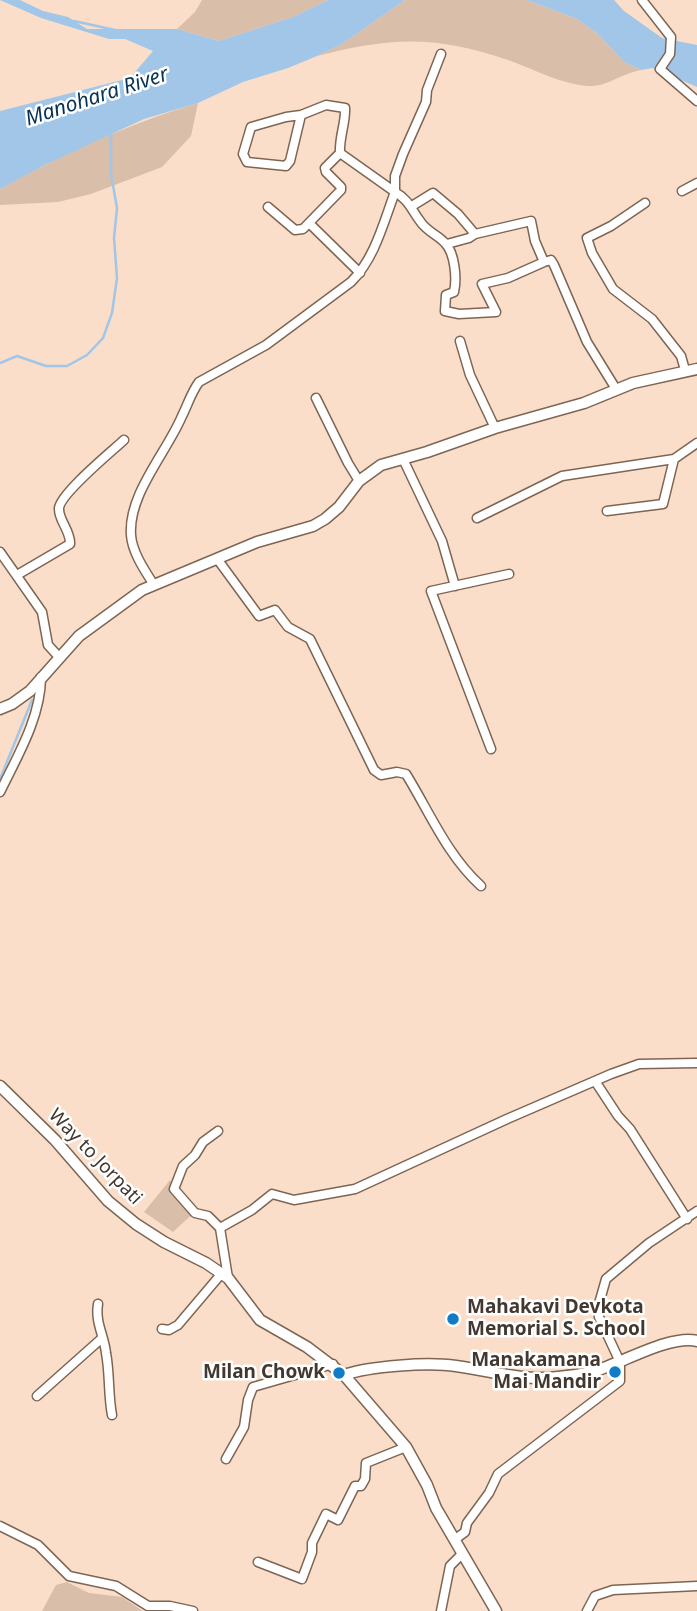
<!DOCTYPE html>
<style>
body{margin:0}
canvas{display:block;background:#fadec9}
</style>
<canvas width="697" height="1611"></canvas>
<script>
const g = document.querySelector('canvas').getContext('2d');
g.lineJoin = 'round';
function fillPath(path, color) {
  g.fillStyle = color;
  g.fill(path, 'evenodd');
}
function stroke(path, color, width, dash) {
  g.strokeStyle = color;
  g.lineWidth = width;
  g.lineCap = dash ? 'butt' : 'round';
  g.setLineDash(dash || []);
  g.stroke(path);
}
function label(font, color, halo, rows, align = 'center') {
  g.font = font + ' "Noto Sans",sans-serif';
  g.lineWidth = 5;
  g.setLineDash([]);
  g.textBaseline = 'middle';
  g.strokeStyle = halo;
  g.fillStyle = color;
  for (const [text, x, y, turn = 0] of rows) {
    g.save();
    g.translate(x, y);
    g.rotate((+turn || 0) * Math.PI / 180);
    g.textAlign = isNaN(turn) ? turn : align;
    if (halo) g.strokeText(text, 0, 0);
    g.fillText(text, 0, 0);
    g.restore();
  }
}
fillPath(new Path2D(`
 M 202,0 L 328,0 L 293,17 L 219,41 L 177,29 L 195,12 Z
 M 405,0 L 527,0 L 577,19 L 598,34 L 624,62 L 641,70 C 623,73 606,87 590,86 C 562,85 534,69 508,60 C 434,35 392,37 317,56 L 342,44 Z
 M 198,103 L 191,136 L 162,167 L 91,194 L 58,202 L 0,205 L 0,189 C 66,153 125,125 198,103 Z
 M 170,1180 L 198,1209 L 173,1232 L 144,1212 Z
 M 67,1582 L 89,1593 L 122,1597 L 143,1611 L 42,1611 L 56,1585 Z`), '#d9beaa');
fillPath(new Path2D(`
 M 0,0 L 20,0 L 43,11 L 68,17 L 87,29 L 177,29 L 219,41 L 293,17 L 328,0 L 405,0 L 342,44 L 317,56 L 288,68 L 243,82 L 198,103 L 144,119 L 45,165 L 0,189 L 0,111 L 130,78 L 153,51 L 125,39 L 109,39 L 41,18 Z
 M 527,0 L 614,0 L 624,11 L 662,38 L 697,45 L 697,87 L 653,68 L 641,70 L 624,62 L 598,34 L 577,19 Z`), '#a1c6e8');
stroke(new Path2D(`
 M 74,21 L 115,30
 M 0,363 L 17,356 L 46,366 L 67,366 L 87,355 L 103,338 L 112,313 L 117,278 L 114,238 L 117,208 L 111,174 L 111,131
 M 0,779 L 32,700`), '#a1c6e8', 2.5);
const minor = new Path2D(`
 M 642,0 L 671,37 L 670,54 L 660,69 L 697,101
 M 441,54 L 427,90 L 426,102 L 403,154 L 395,176 L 395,192 C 409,200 411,209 420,221 C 426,231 438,235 445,243 C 455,253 457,279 454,292 L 446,295 L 445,311 L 459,314 L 496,312 L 482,284 L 508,278 L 544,262
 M 682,191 L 697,183
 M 645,203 L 611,226 L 587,238 L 592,253 L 613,289 L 652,319 L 681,356 L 685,370
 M 412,206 L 433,193 L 458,214 L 475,234 L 469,238 L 447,244
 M 268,207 L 295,230 L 303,229 L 341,190 L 341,187 L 326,172 L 325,168 L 340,153
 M 309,223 L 360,273
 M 475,234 L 531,221 L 535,241 L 544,262 L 551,260 L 554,265 L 587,342 L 616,389
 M 460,341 L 470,375 L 495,428
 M 316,398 L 348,463 L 359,481
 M 403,459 L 442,541 L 455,586
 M 607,511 L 663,504 L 674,459
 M 477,518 L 562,476 L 674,459 L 697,443
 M 0,552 L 42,612 L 48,645 L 59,657
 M 218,560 L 259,616 L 275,610 L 288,627 L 310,639 L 374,770 L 381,775 L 397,772 L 406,774 C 430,813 447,855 481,886
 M 17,575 L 70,544 C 71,531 58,520 59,508 C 61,493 111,452 124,440
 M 154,585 C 145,571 132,552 131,535 C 128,494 167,452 182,416 C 188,404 191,393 199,382 L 266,345 L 351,282 C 375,258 383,224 395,192 L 340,153 C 339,137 346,122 345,108 L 326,105 L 301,115 L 286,117 L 251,127 L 243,154 L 247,162 L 286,166 L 290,161 L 301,115
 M 491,749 L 431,591 L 509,574
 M 0,792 C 17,757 41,717 41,677
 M 595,1081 L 618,1116 L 630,1129 L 687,1219
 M 218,1131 L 203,1142 L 195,1155 L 183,1166 L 174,1189 L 195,1213 L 208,1216 L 220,1228 L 228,1278
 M 220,1228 L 252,1210 L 272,1194 L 294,1200 L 355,1189 L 507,1119 L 611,1074 L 639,1064 L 697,1063
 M 98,1304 C 95,1323 104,1335 106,1353 C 110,1374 108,1394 112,1415
 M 162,1329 L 169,1330 L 178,1325 L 222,1273
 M 37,1396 L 101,1339
 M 226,1459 L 244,1427 L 248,1400 L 253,1387 L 333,1364
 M 0,1526 L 38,1545 L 69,1576 L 116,1586 L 148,1606 L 170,1606 L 193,1611
 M 454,1540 L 465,1532 L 467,1523 L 489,1493 L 498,1474 L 620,1381 L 620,1362 L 599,1317 L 598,1307 L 606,1279 L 649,1243 L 697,1211
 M 258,1562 L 302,1579 L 312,1552 L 312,1543 L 326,1514 L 338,1520 L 355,1486 L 361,1486 L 365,1479 L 366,1463 L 406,1447
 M 441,1611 L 450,1566 L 462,1554
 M 587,1611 L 595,1596 L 613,1590 L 697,1586`);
const tertiary = new Path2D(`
 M 0,709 L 12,704 L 30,691 L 79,636 L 142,590 L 257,542 L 313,526 L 325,519 L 339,507 L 359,481 L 381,465 L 427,452 L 495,428 L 584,403 L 633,383 L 697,369
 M 0,1086 L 55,1140 L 108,1201 L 136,1224 L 164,1242 L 206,1263 L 228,1278 L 260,1320 L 307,1347 L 344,1375 L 406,1447 L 427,1485 L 436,1508 L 496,1611
 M 344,1375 C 370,1366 428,1362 456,1366 C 490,1371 523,1381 558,1377 C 570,1376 583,1374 595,1371 C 622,1363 672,1334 697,1341`);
stroke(minor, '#7e6553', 11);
stroke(tertiary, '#7e6553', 13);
stroke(minor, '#fff', 8);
stroke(tertiary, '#fff', 10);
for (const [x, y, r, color] of [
 [453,1319,7,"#107cc7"],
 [615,1372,7,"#107cc7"],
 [339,1373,7,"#107cc7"]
]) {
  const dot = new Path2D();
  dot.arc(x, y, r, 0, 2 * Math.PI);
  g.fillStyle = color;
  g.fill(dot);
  stroke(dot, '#fff', 2.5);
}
label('19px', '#433830', '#fff', [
 ["Way to Jorpati",95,1157,46]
]);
label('bold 19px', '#433830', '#fff', [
 ["Mahakavi Devkota",467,1308,"left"],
 ["Memorial S. School",467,1330,"left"],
 ["Manakamana",601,1361],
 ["Mai Mandir",601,1383],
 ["Milan Chowk",325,1373]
], 'right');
label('italic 21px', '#073354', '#fff', [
 ["Manohara River",97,97,-18]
]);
</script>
